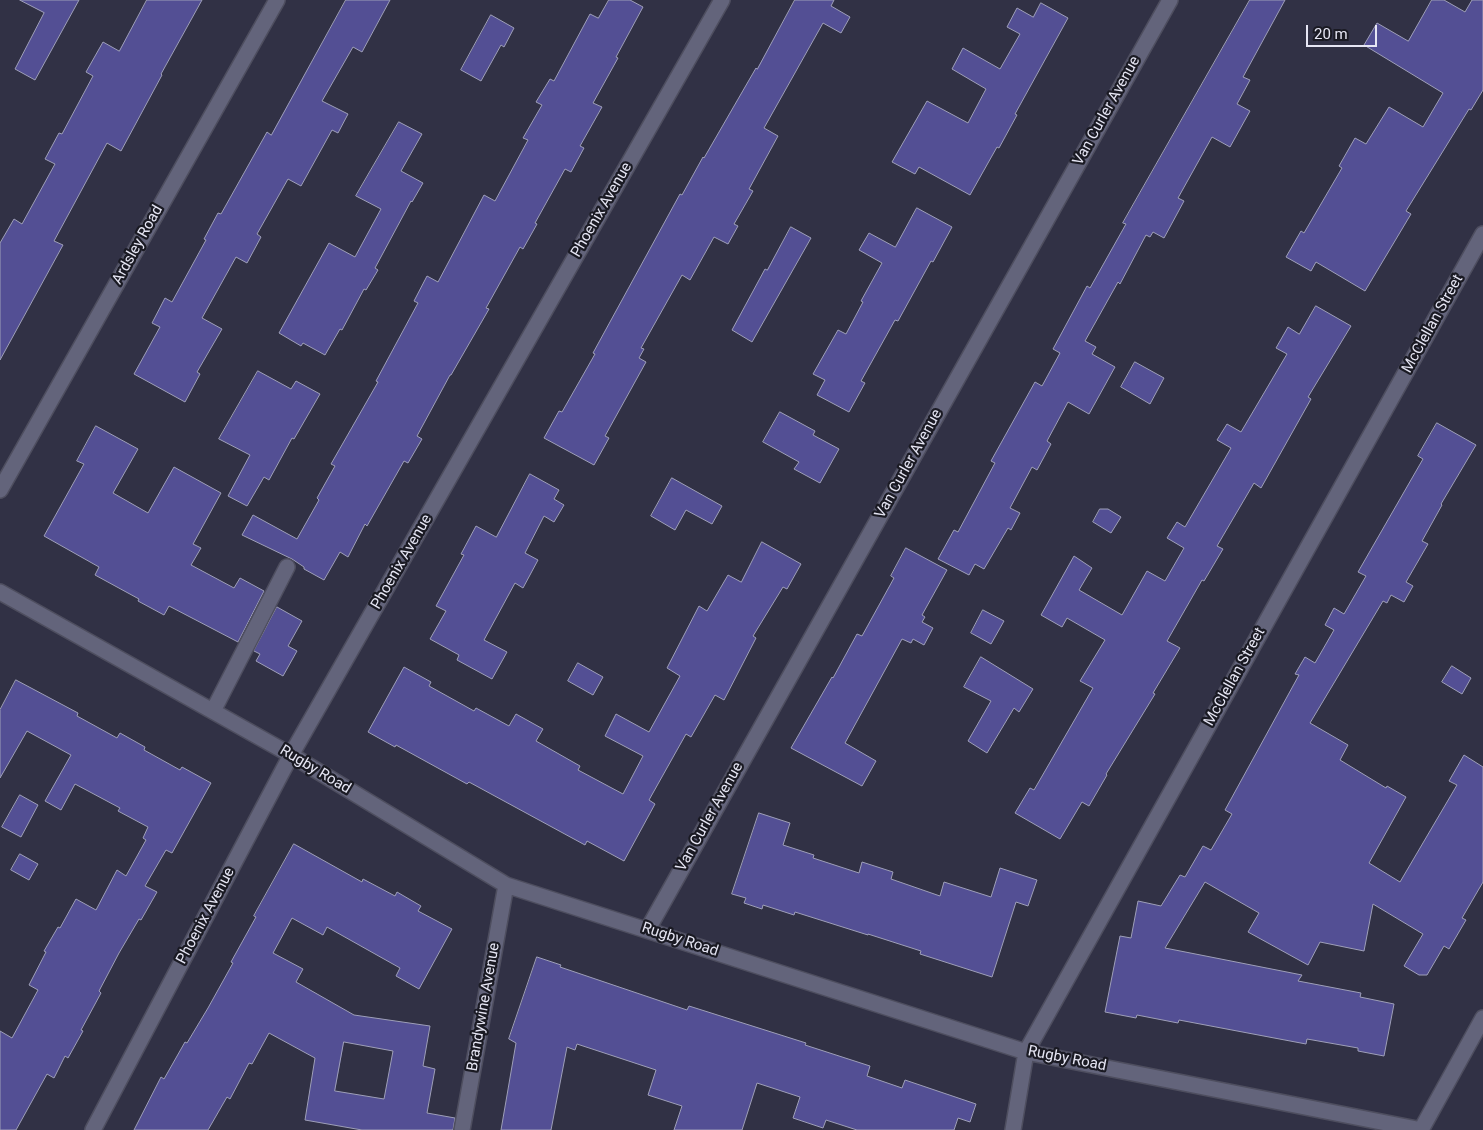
<!DOCTYPE html>
<style>
body{margin:0}
#map{position:relative;width:1483px;height:1130px;overflow:hidden;background:#313145;font-family:Roboto,sans-serif}
canvas{display:block}
.scale{position:absolute;left:1306px;top:25px;width:71px;height:22px;box-sizing:border-box;border:2px solid #e6e6f4;border-top:0;padding-left:6px;font-size:15px;line-height:18px;white-space:nowrap;color:#e6e6f4;-webkit-text-stroke:4px #1a1a23;paint-order:stroke}
</style>
<div id="map">
<canvas width="1483" height="1130"></canvas>
<div class="scale">20 m</div>
</div>
<script>
const g = document.querySelector('canvas').getContext('2d');
g.lineJoin = 'round';
function fillPath(path, color) {
  g.fillStyle = color;
  g.fill(path, 'evenodd');
}
function stroke(path, color, width, dash) {
  g.strokeStyle = color;
  g.lineWidth = width;
  g.lineCap = dash ? 'butt' : 'round';
  g.setLineDash(dash || []);
  g.stroke(path);
}
function label(font, color, halo, rows, align = 'center') {
  g.font = font + ' Roboto,sans-serif';
  g.lineWidth = 4.5;
  g.setLineDash([]);
  g.textBaseline = 'middle';
  g.strokeStyle = halo;
  g.fillStyle = color;
  for (const [text, x, y, turn = 0] of rows) {
    g.save();
    g.translate(x, y);
    g.rotate((+turn || 0) * Math.PI / 180);
    g.textAlign = isNaN(turn) ? turn : align;
    if (halo) g.strokeText(text, 0, 0);
    g.fillText(text, 0, 0);
    g.restore();
  }
}
const building = new Path2D(`
 M 20,0 L 79,0 L 35,80 L 15,69 L 44,13 Z
 M 147,0 L 202,0 L 161,74 L 162,75 L 121,151 L 107,143 L 54,241 L 63,245 L 0,360 L 0,243 L 14,219 L 22,224 L 55,164 L 45,159 L 59,133 L 62,134 L 93,76 L 86,72 L 103,42 L 119,51 Z
 M 346,0 L 390,0 L 362,52 L 353,47 L 322,101 L 348,114 L 338,133 L 332,130 L 301,186 L 288,179 L 257,234 L 261,237 L 247,263 L 236,257 L 202,318 L 222,329 L 197,372 L 200,374 L 185,402 L 134,374 L 160,327 L 152,323 L 165,298 L 172,302 L 206,240 L 204,239 L 218,213 L 221,214 L 267,132 L 271,135 Z
 M 609,0 L 630,0 L 643,7 L 616,57 L 618,58 L 593,103 L 602,107 L 580,146 L 584,148 L 571,172 L 565,169 L 535,223 L 537,224 L 523,249 L 520,247 L 486,308 L 489,309 L 451,375 L 450,375 L 417,436 L 422,439 L 408,463 L 404,461 L 367,526 L 365,524 L 348,557 L 340,552 L 324,580 L 304,569 L 304,567 L 292,559 L 242,535 L 253,515 L 297,539 L 319,500 L 317,498 L 335,466 L 331,464 L 378,382 L 376,381 L 418,303 L 414,301 L 427,276 L 438,282 L 484,195 L 495,201 L 528,140 L 523,138 L 542,105 L 536,102 L 550,79 L 554,81 L 590,14 L 598,18 Z
 M 795,0 L 834,0 L 831,6 L 850,17 L 841,33 L 823,23 L 764,128 L 778,136 L 749,189 L 753,191 L 734,224 L 738,226 L 728,244 L 714,237 L 690,280 L 682,275 L 641,348 L 644,349 L 639,358 L 646,362 L 605,436 L 609,438 L 594,465 L 544,438 L 559,411 L 562,412 L 595,354 L 593,353 L 680,194 L 682,195 L 703,157 L 704,158 L 756,68 L 757,69 Z
 M 1250,0 L 1285,0 L 1243,77 L 1250,80 L 1237,104 L 1250,111 L 1230,147 L 1212,137 L 1178,198 L 1184,201 L 1164,238 L 1153,232 L 1150,237 L 1146,235 L 1120,284 L 1118,282 L 1085,341 L 1096,347 L 1092,354 L 1115,367 L 1089,414 L 1068,402 L 1047,441 L 1051,444 L 1037,470 L 1032,467 L 1010,508 L 1020,513 L 1011,530 L 1008,528 L 984,569 L 975,564 L 969,575 L 938,559 L 954,530 L 958,532 L 995,463 L 991,461 L 1035,382 L 1042,386 L 1060,353 L 1053,349 L 1087,286 L 1090,288 L 1126,224 L 1123,223 Z
 M 1432,0 L 1444,0 L 1465,12 L 1472,0 L 1483,0 L 1483,90 L 1471,110 L 1469,109 L 1406,211 L 1411,214 L 1365,291 L 1316,262 L 1311,271 L 1286,257 L 1301,231 L 1304,233 L 1342,168 L 1339,166 L 1355,138 L 1366,144 L 1389,107 L 1423,127 L 1443,93 L 1364,45 L 1377,23 L 1408,41 Z
 M 1041,3 L 1068,18 L 1015,114 L 1017,115 L 999,148 L 997,147 L 970,195 L 919,167 L 915,174 L 892,162 L 927,101 L 968,123 L 986,89 L 952,69 L 963,48 L 1000,69 L 1020,34 L 1007,27 L 1017,8 L 1033,17 Z
 M 491,15 L 514,28 L 504,47 L 501,45 L 481,81 L 461,70 Z
 M 399,122 L 422,134 L 401,171 L 423,183 L 412,202 L 411,201 L 375,268 L 378,270 L 366,290 L 364,289 L 342,330 L 340,329 L 325,355 L 303,343 L 301,346 L 279,333 L 329,243 L 355,257 L 381,209 L 356,196 Z
 M 917,208 L 952,227 L 933,262 L 931,261 L 898,321 L 895,320 L 861,381 L 865,383 L 849,412 L 817,395 L 825,380 L 813,374 L 838,330 L 846,334 L 863,302 L 861,301 L 882,263 L 859,250 L 869,233 L 895,247 Z
 M 791,227 L 811,238 L 752,342 L 732,330 L 765,269 L 767,270 Z
 M 1316,306 L 1351,326 L 1308,397 L 1311,399 L 1261,488 L 1254,483 L 1217,546 L 1223,549 L 1204,581 L 1202,580 L 1167,641 L 1180,648 L 1153,693 L 1155,694 L 1106,774 L 1107,775 L 1089,806 L 1082,802 L 1060,839 L 1015,813 L 1030,788 L 1034,790 L 1093,688 L 1080,681 L 1105,640 L 1067,618 L 1062,627 L 1041,615 L 1074,556 L 1092,568 L 1079,590 L 1122,615 L 1147,571 L 1165,581 L 1184,548 L 1167,538 L 1177,522 L 1185,527 L 1231,448 L 1217,440 L 1227,424 L 1241,432 L 1287,354 L 1276,348 L 1288,327 L 1299,334 Z
 M 1135,362 L 1164,378 L 1150,404 L 1121,387 Z
 M 258,371 L 291,389 L 296,381 L 320,394 L 294,439 L 292,438 L 269,480 L 264,477 L 247,506 L 228,496 L 250,455 L 219,439 Z
 M 780,412 L 815,431 L 813,435 L 839,449 L 820,483 L 794,469 L 799,462 L 763,442 Z
 M 1437,423 L 1476,445 L 1441,504 L 1442,505 L 1422,541 L 1428,544 L 1406,582 L 1413,586 L 1404,602 L 1391,595 L 1387,603 L 1383,601 L 1310,723 L 1348,745 L 1340,760 L 1386,788 L 1387,786 L 1406,797 L 1369,863 L 1400,882 L 1457,785 L 1449,781 L 1464,755 L 1483,767 L 1483,882 L 1462,918 L 1466,920 L 1449,949 L 1444,946 L 1427,975 L 1419,975 L 1404,966 L 1423,934 L 1373,904 L 1364,951 L 1320,942 L 1308,965 L 1248,932 L 1259,913 L 1205,882 L 1165,948 L 1302,975 L 1298,981 L 1361,993 L 1360,997 L 1394,1004 L 1384,1056 L 1358,1051 L 1358,1048 L 1307,1039 L 1306,1044 L 1179,1020 L 1178,1023 L 1137,1015 L 1136,1018 L 1105,1012 L 1120,936 L 1131,938 L 1138,901 L 1161,906 L 1180,875 L 1185,877 L 1203,846 L 1211,850 L 1232,814 L 1225,810 L 1299,675 L 1295,674 L 1305,657 L 1315,663 L 1334,630 L 1325,625 L 1334,608 L 1344,614 L 1366,576 L 1358,572 L 1423,459 L 1418,456 Z
 M 96,426 L 138,449 L 113,493 L 148,513 L 174,467 L 221,493 L 193,544 L 201,548 L 191,565 L 234,588 L 240,578 L 264,591 L 238,642 L 169,606 L 164,615 L 138,601 L 139,599 L 95,575 L 99,567 L 44,536 L 84,464 L 77,461 Z
 M 530,474 L 559,490 L 554,499 L 564,505 L 554,522 L 544,516 L 525,553 L 538,560 L 523,588 L 515,583 L 484,640 L 507,652 L 492,679 L 457,660 L 459,655 L 430,639 L 446,611 L 436,606 L 464,555 L 461,554 L 476,526 L 496,537 Z
 M 672,478 L 722,506 L 712,524 L 686,510 L 675,530 L 651,516 Z
 M 1100,509 L 1108,509 L 1121,517 L 1111,533 L 1093,522 Z
 M 762,542 L 801,564 L 787,589 L 783,587 L 753,636 L 756,638 L 724,700 L 715,695 L 691,737 L 686,734 L 649,800 L 655,804 L 624,861 L 587,841 L 585,845 L 469,782 L 467,784 L 396,745 L 395,747 L 368,732 L 404,667 L 431,682 L 429,686 L 474,711 L 476,708 L 509,726 L 516,714 L 543,729 L 536,741 L 580,766 L 578,770 L 623,794 L 643,756 L 605,736 L 616,714 L 649,732 L 680,676 L 667,668 L 699,606 L 707,611 L 728,575 L 741,582 Z
 M 906,548 L 947,570 L 922,615 L 925,617 L 922,622 L 933,628 L 924,645 L 913,639 L 911,643 L 902,639 L 845,743 L 876,761 L 862,786 L 791,748 L 832,677 L 833,678 L 857,634 L 862,636 L 894,578 L 891,576 Z
 M 277,607 L 302,621 L 288,646 L 297,651 L 283,676 L 256,661 L 260,654 L 254,651 Z
 M 983,610 L 1004,621 L 991,644 L 971,633 Z
 M 981,657 L 1033,689 L 1019,712 L 1014,708 L 987,753 L 968,741 L 991,701 L 964,687 Z
 M 578,663 L 603,677 L 593,695 L 568,681 Z
 M 1452,666 L 1471,678 L 1462,694 L 1442,682 Z
 M 16,680 L 78,713 L 77,716 L 117,738 L 120,733 L 145,747 L 144,750 L 180,770 L 182,767 L 211,783 L 172,853 L 166,850 L 145,886 L 157,892 L 141,920 L 139,919 L 119,953 L 99,991 L 101,993 L 81,1030 L 83,1031 L 68,1058 L 65,1056 L 54,1078 L 47,1074 L 16,1130 L 0,1130 L 0,1031 L 12,1038 L 38,990 L 29,985 L 46,952 L 44,951 L 58,927 L 60,928 L 76,899 L 96,910 L 117,870 L 126,876 L 146,840 L 143,838 L 148,827 L 118,811 L 120,808 L 75,784 L 61,810 L 45,801 L 71,755 L 27,731 L 0,778 L 0,710 Z
 M 20,795 L 38,805 L 21,837 L 2,827 Z
 M 759,813 L 790,823 L 783,845 L 814,855 L 813,858 L 859,873 L 862,862 L 893,872 L 891,879 L 940,896 L 944,882 L 991,897 L 1000,868 L 1037,880 L 1028,906 L 1016,902 L 992,977 L 920,954 L 921,951 L 868,934 L 868,935 L 795,912 L 794,915 L 763,905 L 762,909 L 744,903 L 746,898 L 732,894 Z
 M 294,844 L 362,882 L 363,879 L 395,896 L 397,892 L 421,906 L 418,911 L 452,929 L 419,989 L 396,976 L 400,968 L 327,927 L 323,935 L 292,918 L 273,953 L 303,969 L 296,982 L 354,1015 L 430,1026 L 423,1066 L 435,1069 L 427,1113 L 455,1118 L 453,1130 L 362,1130 L 305,1120 L 315,1058 L 269,1033 L 252,1064 L 249,1063 L 230,1099 L 227,1097 L 208,1130 L 134,1130 L 161,1077 L 164,1079 L 185,1042 L 187,1043 L 208,1008 L 233,963 L 231,962 L 256,917 L 254,916 ZM 344,1042 L 393,1051 L 384,1099 L 335,1091 Z
 M 20,854 L 38,864 L 29,880 L 11,870 Z
 M 537,957 L 561,965 L 560,967 L 687,1010 L 689,1006 L 806,1043 L 805,1045 L 870,1066 L 867,1076 L 902,1088 L 905,1080 L 976,1104 L 970,1122 L 958,1118 L 954,1130 L 857,1130 L 826,1120 L 823,1128 L 793,1118 L 800,1097 L 757,1083 L 742,1130 L 674,1130 L 682,1106 L 648,1095 L 656,1070 L 577,1044 L 575,1050 L 567,1047 L 551,1130 L 501,1130 L 516,1043 L 509,1039 Z`);
fillPath(building, '#534f94');
stroke(building, '#9e9fb8', 1);
const minor = new Path2D(`
 M 0,490 L 277,0
 M 0,592 L 291,755 L 506,885 L 1026,1052 L 1422,1130
 M 213,711 L 287,567
 M 648,929 L 1170,0
 M 93,1130 L 291,755 L 722,0
 M 462,1130 L 506,885
 M 1013,1130 L 1026,1052 L 1483,234
 M 1421,1130 L 1483,1018`);
stroke(minor, '#4e4e5f', 18);
stroke(minor, '#63647b', 15);
label('15px', '#e6e6f4', '#1a1a23', [
 ["Van Curler Avenue",1107,111,-61],
 ["Phoenix Avenue",602,210,-60],
 ["Ardsley Road",138,245,-61],
 ["McClellan Street",1433,324,-61],
 ["Van Curler Avenue",909,464,-61],
 ["Phoenix Avenue",402,562,-60],
 ["McClellan Street",1235,677,-61],
 ["Rugby Road",315,770,31],
 ["Van Curler Avenue",710,817,-61],
 ["Phoenix Avenue",206,916,-62],
 ["Rugby Road",680,940,18],
 ["Brandywine Avenue",484,1007,-80],
 ["Rugby Road",1067,1059,11]
]);
</script>
